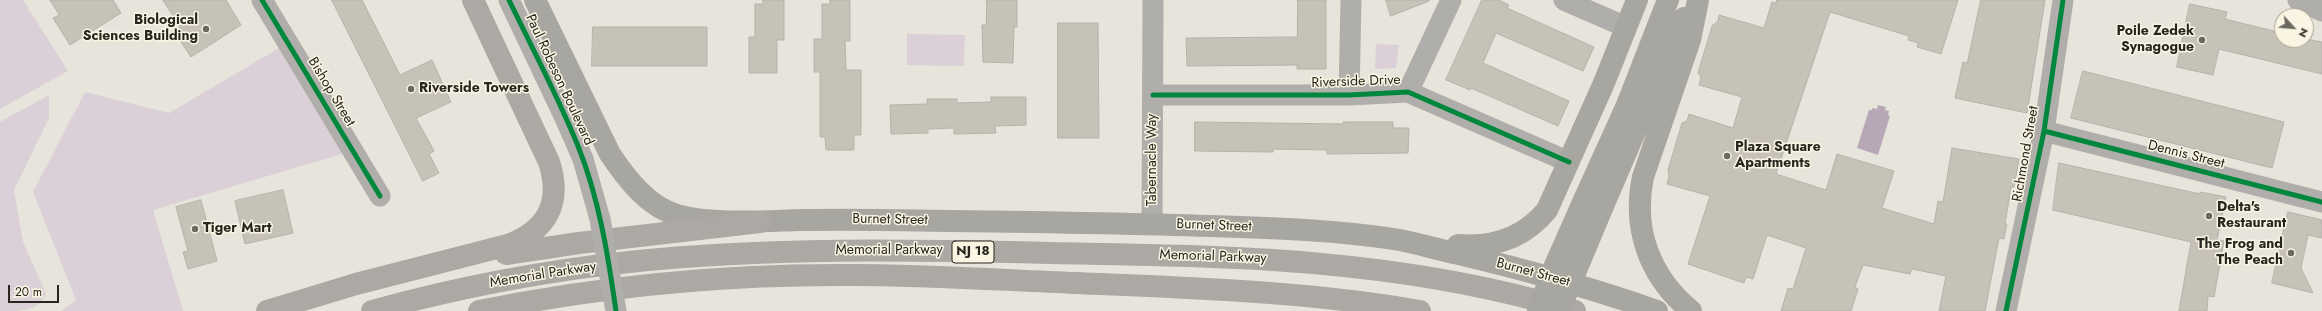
<!DOCTYPE html>
<style>
body{margin:0}
#map{position:relative;width:2322px;height:311px;overflow:hidden;background:#e7e4db;font-family:Jost,sans-serif}
canvas{display:block}
.north{position:absolute;left:2274px;top:8px;width:40px;height:40px;box-sizing:border-box;background:#faf5e2;border:1px solid #a6a294;border-radius:50%;rotate:116deg;font-size:11px;font-weight:700;line-height:16px;text-align:center;color:#27251e}
.north::after{content:'';display:block;margin:auto;width:14px;height:18px;background:#6a6860;clip-path:polygon(50% 0,100% 100%,50% 72%,0 100%)}
.scale{position:absolute;left:8px;top:285px;width:51px;height:18px;box-sizing:border-box;border:2px solid #27251e;border-top:0;padding-left:5px;font-size:12px;line-height:14px;white-space:nowrap;color:#27251e;-webkit-text-stroke:3px #faf5e2;paint-order:stroke}
</style>
<div id="map">
<canvas width="2322" height="311"></canvas>
<div class="north">N</div>
<div class="scale">20 m</div>
</div>
<script>
const g = document.querySelector('canvas').getContext('2d');
g.lineJoin = 'round';
function fillPath(path, color) {
  g.fillStyle = color;
  g.fill(path, 'evenodd');
}
function stroke(path, color, width, dash) {
  g.strokeStyle = color;
  g.lineWidth = width;
  g.lineCap = dash ? 'butt' : 'round';
  g.setLineDash(dash || []);
  g.stroke(path);
}
function label(font, color, halo, rows, align = 'center') {
  g.font = font + ' Jost,sans-serif';
  g.lineWidth = 3;
  g.setLineDash([]);
  g.textBaseline = 'middle';
  g.strokeStyle = halo;
  g.fillStyle = color;
  for (const [text, x, y, turn = 0] of rows) {
    g.save();
    g.translate(x, y);
    g.rotate((+turn || 0) * Math.PI / 180);
    g.textAlign = isNaN(turn) ? turn : align;
    if (halo) g.strokeText(text, 0, 0);
    g.fillText(text, 0, 0);
    g.restore();
  }
}
fillPath(new Path2D(`
 M 0,0 L 23,0 L 68,71 L 0,109 Z
 M 907,34 L 965,35 L 964,66 L 907,65 Z
 M 286,44 L 352,151 L 153,210 L 183,311 L 62,311 L 76,300 L 33,192 L 85,92 L 169,113 Z
 M 1376,44 L 1399,45 L 1396,68 L 1375,69 Z
 M 49,95 L 49,118 L 14,190 L 23,242 L 46,294 C 39,311 22,311 0,311 L 0,122 Z`), '#dbd0d7');
fillPath(new Path2D(`
 M 1878,105 L 1886,107 L 1885,110 L 1889,111 L 1888,115 L 1890,116 L 1878,155 L 1857,148 L 1869,110 L 1872,110 L 1872,108 L 1877,109 Z`), '#b8a8b7');
const building = new Path2D(`
 M 50,0 L 113,0 L 121,13 L 70,45 L 53,18 L 59,15 Z
 M 163,0 L 226,0 L 241,25 L 191,57 L 174,31 L 180,27 Z
 M 332,0 L 362,0 L 400,75 L 432,60 L 451,102 L 416,118 L 434,151 L 429,154 L 439,173 L 423,181 Z
 M 763,0 L 784,0 L 784,40 L 777,40 L 777,73 L 749,73 L 749,37 L 755,37 L 755,4 L 763,4 Z
 M 830,0 L 850,0 L 850,41 L 845,41 L 846,70 L 861,70 L 861,135 L 854,135 L 854,150 L 826,150 L 825,137 L 820,137 L 820,72 L 814,72 L 814,39 L 822,39 L 822,4 L 830,4 Z
 M 987,0 L 1017,0 L 1017,27 L 1014,27 L 1013,63 L 983,62 L 982,25 L 986,25 Z
 M 1298,0 L 1326,0 L 1326,69 L 1297,69 L 1297,65 L 1187,66 L 1186,38 L 1297,37 Z
 M 1386,0 L 1429,0 L 1429,1 L 1391,16 Z
 M 1482,0 L 1499,0 L 1509,5 L 1507,8 L 1594,47 L 1583,71 L 1496,33 L 1483,63 L 1569,101 L 1558,126 L 1471,88 L 1470,90 L 1446,80 Z
 M 1777,0 L 1958,0 L 1941,54 L 1917,47 L 1918,43 L 1908,40 L 1909,36 L 1830,12 L 1776,174 L 1826,190 L 1837,154 L 1894,171 L 1882,208 L 1934,224 L 1938,201 L 1943,202 L 1952,148 L 2019,159 L 2014,187 L 2011,187 L 2005,224 L 2007,224 L 2004,239 L 1999,238 L 1985,311 L 1939,311 L 1946,276 L 1912,269 L 1910,274 L 1863,265 L 1855,287 L 1858,289 L 1851,311 L 1781,311 L 1788,288 L 1793,289 L 1806,248 L 1767,235 L 1753,279 L 1746,277 L 1744,283 L 1688,264 L 1710,196 L 1667,184 L 1669,176 L 1668,170 L 1682,123 L 1687,121 L 1689,114 L 1733,128 L 1742,97 L 1699,85 L 1701,77 L 1698,73 L 1712,26 L 1718,21 L 1719,15 L 1764,28 L 1772,2 L 1776,3 Z
 M 1981,0 L 2045,0 L 2027,113 L 1955,98 L 1963,62 L 1967,63 Z
 M 2190,4 L 2227,12 L 2225,19 L 2282,33 L 2282,40 L 2306,39 L 2322,42 L 2322,74 L 2219,49 L 2213,75 L 2177,67 Z
 M 1058,23 L 1098,23 L 1099,138 L 1058,138 Z
 M 593,27 L 707,27 L 707,66 L 592,66 Z
 M 2083,71 L 2284,122 L 2272,168 L 2071,118 Z
 M 991,97 L 1026,97 L 1026,125 L 995,126 L 996,133 L 954,134 L 954,128 L 928,129 L 928,133 L 891,134 L 890,105 L 927,104 L 927,99 L 957,99 L 957,103 L 991,102 Z
 M 1195,122 L 1344,124 L 1343,122 L 1393,122 L 1393,128 L 1409,128 L 1408,153 L 1327,154 L 1327,150 L 1273,149 L 1273,152 L 1195,151 Z
 M 2059,163 L 2200,194 L 2200,192 L 2226,197 L 2217,240 L 2224,241 L 2214,297 L 2208,296 L 2207,311 L 2179,311 L 2191,242 L 2053,210 Z
 M 283,190 L 293,233 L 245,244 L 235,201 Z
 M 201,200 L 217,261 L 188,269 L 183,252 L 188,251 L 176,207 Z
 M 2288,212 L 2322,220 L 2322,238 L 2308,235 L 2301,268 L 2313,293 L 2272,283 Z`);
fillPath(building, '#c6c2b8');
stroke(building, '#b5b2ab', 1);
stroke(new Path2D(`
 M 262,0 L 380,196
 M 509,0 L 565,118 L 583,159
 M 1564,0 L 1626,27
 M 2298,0 L 2322,11
 M 1408,92 L 1451,0
 M 1153,95 L 1349,95 L 1408,92 L 1569,162
 M 1349,95 L 1351,0
 M 2044,131 L 2322,202
 M 1152,224 L 1153,0
 M 2006,311 L 2044,131 L 2063,0`), '#afaeaa', 21);
stroke(new Path2D(`
 M 535,0 L 610,154 C 626,178 648,207 677,215 C 713,225 764,221 802,220 C 851,219 900,220 949,221 C 1036,222 1123,223 1210,226 C 1274,228 1338,230 1400,240 C 1420,244 1439,250 1459,254 C 1526,270 1592,288 1657,311
 M 1584,200 L 1627,105 L 1668,0
 M 1603,206 L 1684,18
 M 1458,245 C 1494,248 1524,238 1547,210 L 1604,83 L 1637,0
 M 1691,311 C 1650,277 1632,230 1643,177 L 1690,40 L 1698,0`), '#a7a6a0', 22);
stroke(new Path2D(`
 M 506,254 L 579,243 L 760,222
 M 267,311 L 356,284 L 508,245 C 548,230 562,202 549,162 L 473,0
 M 372,311 C 456,288 543,271 629,262 C 769,247 909,250 1050,253 C 1230,256 1400,258 1575,311
 M 479,311 C 602,286 727,274 852,275 C 926,275 1001,280 1075,283 C 1190,288 1306,291 1420,311`), '#aca9a4', 22);
stroke(new Path2D(`
 M 583,159 L 600,219 L 616,311`), '#afaeaa', 21);
stroke(new Path2D(`
 M 1538,311 L 1553,270 L 1584,200
 M 1559,311 L 1603,206`), '#a7a6a0', 22);
stroke(new Path2D(`
 M 262,0 L 380,196
 M 509,0 C 532,48 558,96 578,146 C 599,198 608,255 616,311
 M 1153,95 L 1349,95 L 1408,92 L 1569,162
 M 2044,131 L 2322,202
 M 2006,311 L 2044,131 L 2063,0`), '#00873e', 5);
for (const [x, y, r, color] of [
 [206,29,4,"#6a6860"],
 [2202,40,4,"#6a6860"],
 [411,89,4,"#6a6860"],
 [1727,156,4,"#6a6860"],
 [2209,216,4,"#6a6860"],
 [195,229,4,"#6a6860"],
 [2291,253,4,"#6a6860"]
]) {
  const dot = new Path2D();
  dot.arc(x, y, r, 0, 2 * Math.PI);
  g.fillStyle = color;
  g.fill(dot);
  stroke(dot, '#faf5e2', 1.5);
}
for (const [x, y, w] of [
 [973,252,42]
]) {
  const box = new Path2D();
  box.roundRect(x - w / 2, y - 11, w, 22, 3);
  g.fillStyle = '#faf5e2';
  g.fill(box);
  stroke(box, '#27251e', 1);
}
label('bold 13px', '#27251e', null, [
 ["NJ 18",973,252]
]);
label('bold 14px', '#27251e', '#faf5e2', [
 ["Biological",198,21,"right"],
 ["Sciences Building",198,37,"right"],
 ["Poile Zedek",2194,32,"right"],
 ["Synagogue",2194,48,"right"],
 ["Riverside Towers",419,89],
 ["Plaza Square",1735,148],
 ["Apartments",1735,164],
 ["Delta's",2217,208],
 ["Restaurant",2217,224],
 ["Tiger Mart",203,229],
 ["The Frog and",2283,245,"right"],
 ["The Peach",2283,261,"right"]
], 'left');
label('14px', '#27251e', '#faf5e2', [
 ["Paul Robeson Boulevard",559,80,65],
 ["Riverside Drive",1356,82,-2],
 ["Bishop Street",331,92,59],
 ["Richmond Street",2026,154,-80],
 ["Dennis Street",2186,155,14],
 ["Tabernacle Way",1153,160,-90],
 ["Burnet Street",890,220,1],
 ["Burnet Street",1214,226,2],
 ["Memorial Parkway",889,251],
 ["Memorial Parkway",1213,257,2],
 ["Burnet Street",1533,273,15],
 ["Memorial Parkway",543,275,-9]
]);
</script>
